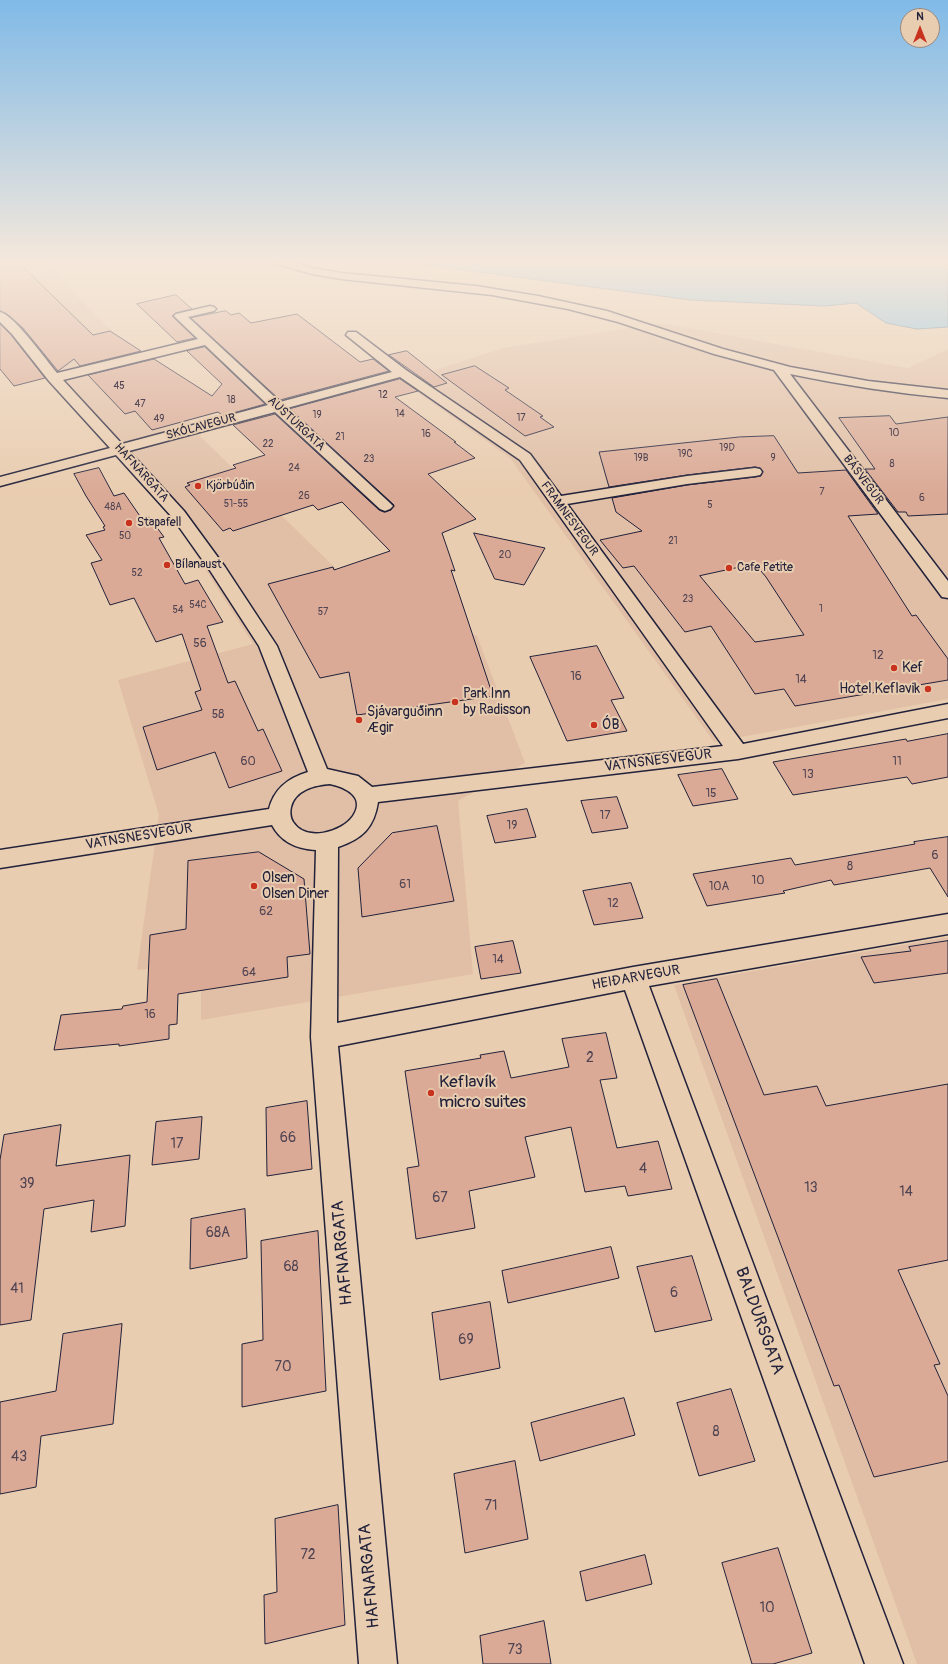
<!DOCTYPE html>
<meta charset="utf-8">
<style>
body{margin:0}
#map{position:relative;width:948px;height:1664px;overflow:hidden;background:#e9cdb0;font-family:Pangolin,sans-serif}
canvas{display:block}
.north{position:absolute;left:900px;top:8px;width:40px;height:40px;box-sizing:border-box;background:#e9cdb0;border:1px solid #998981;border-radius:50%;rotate:0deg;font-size:11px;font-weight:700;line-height:16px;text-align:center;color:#22223b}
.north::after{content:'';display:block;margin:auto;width:14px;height:18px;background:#c8321e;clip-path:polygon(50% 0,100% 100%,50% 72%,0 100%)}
</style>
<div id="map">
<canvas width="948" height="1664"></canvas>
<div class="north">N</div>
</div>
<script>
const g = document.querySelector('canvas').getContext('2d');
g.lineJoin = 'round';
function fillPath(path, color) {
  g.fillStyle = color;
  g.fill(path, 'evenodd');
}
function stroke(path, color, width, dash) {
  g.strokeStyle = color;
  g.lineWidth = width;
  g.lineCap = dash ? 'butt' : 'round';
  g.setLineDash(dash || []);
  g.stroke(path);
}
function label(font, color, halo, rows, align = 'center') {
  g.font = font + ' Pangolin,sans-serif';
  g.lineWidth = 4;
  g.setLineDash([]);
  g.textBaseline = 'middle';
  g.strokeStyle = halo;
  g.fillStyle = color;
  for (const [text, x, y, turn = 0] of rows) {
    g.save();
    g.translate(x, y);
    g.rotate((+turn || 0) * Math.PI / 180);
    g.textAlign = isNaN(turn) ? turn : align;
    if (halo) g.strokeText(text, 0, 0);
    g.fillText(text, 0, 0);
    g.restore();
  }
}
fillPath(new Path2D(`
 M 0,261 L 43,261 L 163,383 L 200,436 L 362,594 L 477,636 L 525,763 L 458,801 L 473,974 L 201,1020 L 201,964 L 137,970 L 159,815 L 118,680 L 253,644 L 175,522 L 13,335 L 0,338 Z
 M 661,323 L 908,368 L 948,349 L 948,699 L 714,742 L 510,458 L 401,381 L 503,348 Z
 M 948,937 L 948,1664 L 917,1664 L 674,985 Z`), '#e0bfa6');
const water = new Path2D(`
 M 407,261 L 948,261 L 948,327 L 917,329 L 886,323 L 856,303 L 825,306 L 691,300 L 425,265 Z`);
fillPath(water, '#85c2e5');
stroke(water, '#5d82a1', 1);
const building = new Path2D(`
 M 0,261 L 17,261 L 93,335 L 110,331 L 141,351 L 80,366 L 74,359 L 58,371 L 23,328 L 7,314 L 0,311 Z
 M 176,295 L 192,309 L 176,313 L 172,316 L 195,338 L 177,342 L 137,304 Z
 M 226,311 L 231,315 L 239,313 L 251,323 L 297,314 L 360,362 L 373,359 L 389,371 L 280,400 L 191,318 Z
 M 0,324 L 11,335 L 45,378 L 14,386 L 0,369 Z
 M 205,347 L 265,404 L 223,416 L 218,412 L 152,430 L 135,411 L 125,414 L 88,375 L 154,359 L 212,396 L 222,384 L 187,351 Z
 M 407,351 L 447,383 L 434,387 L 389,355 Z
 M 475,366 L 509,388 L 505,390 L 543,416 L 540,417 L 554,427 L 525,436 L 442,375 Z
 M 400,379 L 418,391 L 395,397 L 456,442 L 454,442 L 475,458 L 428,474 L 476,519 L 442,533 L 455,571 L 451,570 L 493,696 L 357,715 L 349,672 L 320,678 L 268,584 L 333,567 L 334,570 L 390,551 L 342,502 L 318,510 L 313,505 L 233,531 L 230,528 L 223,531 L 185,487 L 190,485 L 187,483 L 236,468 L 233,465 L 265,455 L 233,425 L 275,414 L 379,510 L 384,512 L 391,510 L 394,505 L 290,409 Z
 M 890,416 L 896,424 L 948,417 L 948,514 L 908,516 L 906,512 L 898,512 L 865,469 L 875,469 L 839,418 Z
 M 774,436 L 798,473 L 846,470 L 878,514 L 848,516 L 912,616 L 916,615 L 948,659 L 948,680 L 795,706 L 784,689 L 755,694 L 711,626 L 685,632 L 634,566 L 623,568 L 600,540 L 642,531 L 616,512 L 612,498 L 687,485 L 755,477 L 761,476 L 763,471 L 760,468 L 755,467 L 687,475 L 609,487 L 599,452 L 739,437 ZM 755,564 L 766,577 L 804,635 L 755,642 L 700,576 Z
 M 99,468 L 114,496 L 124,493 L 142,519 L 149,517 L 164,537 L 159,538 L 185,584 L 198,580 L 223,622 L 207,626 L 228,683 L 235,681 L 258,731 L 263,729 L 282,771 L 229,788 L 215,752 L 157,770 L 143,727 L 202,710 L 195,692 L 201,690 L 182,634 L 156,642 L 134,598 L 110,605 L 91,563 L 102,560 L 86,535 L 105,530 L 103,527 L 105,526 L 86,496 L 74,474 Z
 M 474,533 L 545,548 L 524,585 L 495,579 Z
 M 597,646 L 624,698 L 611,700 L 627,731 L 567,741 L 530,657 Z
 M 948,734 L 948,777 L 912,784 L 907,777 L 793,795 L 773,762 L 906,739 L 907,741 Z
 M 722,769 L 738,799 L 693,806 L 678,775 Z
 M 617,797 L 628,828 L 592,833 L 581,801 Z
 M 527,809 L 536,837 L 495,843 L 487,816 Z
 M 437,826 L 454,901 L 362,917 L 358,868 L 392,833 Z
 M 948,837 L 948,897 L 930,868 L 834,885 L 831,880 L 783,891 L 785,893 L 707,906 L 693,874 L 791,858 L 795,865 L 915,844 L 914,842 Z
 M 259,852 L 304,879 L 310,954 L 287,957 L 288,977 L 178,994 L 177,1024 L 169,1025 L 169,1039 L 119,1046 L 119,1044 L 54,1050 L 61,1015 L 122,1009 L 123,1006 L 147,1002 L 150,935 L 186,929 L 188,861 Z
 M 631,883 L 643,918 L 594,925 L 583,891 Z
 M 513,941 L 521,973 L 481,979 L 475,947 Z
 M 948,941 L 948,973 L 874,983 L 861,957 L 911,951 L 909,947 Z
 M 717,979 L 764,1095 L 817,1086 L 826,1106 L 948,1084 L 948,1260 L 898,1270 L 940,1364 L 934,1365 L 948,1396 L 948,1461 L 874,1477 L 839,1385 L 834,1386 L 683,985 Z
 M 606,1033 L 617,1078 L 600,1080 L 617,1148 L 658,1141 L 672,1189 L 628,1196 L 625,1186 L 585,1192 L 571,1127 L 525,1137 L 535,1177 L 469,1191 L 475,1228 L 416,1239 L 407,1168 L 419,1166 L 405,1071 L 481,1058 L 480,1055 L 504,1051 L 511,1078 L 569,1067 L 562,1039 Z
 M 307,1101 L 312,1169 L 267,1176 L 266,1108 Z
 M 202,1117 L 199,1159 L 152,1165 L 156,1122 Z
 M 61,1125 L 56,1166 L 130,1155 L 125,1226 L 91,1232 L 94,1200 L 44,1209 L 31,1320 L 0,1325 L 0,1160 L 4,1135 Z
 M 245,1209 L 247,1258 L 190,1269 L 191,1219 Z
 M 318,1231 L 326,1391 L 242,1407 L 242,1344 L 263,1340 L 261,1241 Z
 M 611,1247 L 619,1278 L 508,1303 L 502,1271 Z
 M 692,1256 L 712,1320 L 655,1332 L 637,1267 Z
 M 490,1302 L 500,1368 L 440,1380 L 432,1313 Z
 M 122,1324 L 113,1424 L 41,1436 L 36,1487 L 0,1494 L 0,1402 L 56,1391 L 63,1334 Z
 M 731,1389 L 755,1461 L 699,1476 L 677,1403 Z
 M 624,1398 L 635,1435 L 540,1461 L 531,1423 Z
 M 515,1461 L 528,1539 L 465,1553 L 454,1474 Z
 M 338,1505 L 345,1625 L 265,1644 L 264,1595 L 277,1592 L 275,1519 Z
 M 778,1548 L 812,1653 L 773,1664 L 752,1664 L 722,1563 Z
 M 645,1555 L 652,1584 L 586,1601 L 580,1572 Z
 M 544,1621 L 551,1664 L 483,1664 L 480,1636 Z`);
fillPath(building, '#daaa96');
stroke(building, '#22223b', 1);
const minor = new Path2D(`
 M 272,261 L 290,261 L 312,268 L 341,273 L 476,286 L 538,296 L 607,311 L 723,349 L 790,367 L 868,381 L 948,390 L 948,398 C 895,393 843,385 790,374 L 948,581 L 948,598 L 942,597 L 774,370 L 714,354 L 618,322 L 568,309 L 492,295 L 341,279 L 312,274 L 273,263 Z
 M 210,306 L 214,307 L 216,309 L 214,311 L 188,317 L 280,402 L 392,372 L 346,335 L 348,332 L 356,332 L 406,370 L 530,454 L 561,496 L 687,476 L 755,468 L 760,469 L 762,472 L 760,475 L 755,476 L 687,484 L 567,504 L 743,744 L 948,704 L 948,718 L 738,759 L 378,802 C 374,828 362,839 338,847 L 337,1023 L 633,967 L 948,914 L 948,934 L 649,986 L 903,1664 L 865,1664 L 625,990 L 338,1046 L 397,1664 L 359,1664 L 311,1037 L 316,850 C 297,849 281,842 272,825 L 0,868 L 0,850 L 269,809 C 274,789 288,778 308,772 L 259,646 L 211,572 L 172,517 L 116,455 L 0,486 L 0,477 L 110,448 L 49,381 L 12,334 L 0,322 L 0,312 C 14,315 47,361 57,373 L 198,339 L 174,316 L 176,314 ZM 205,345 L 268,405 L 122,444 L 63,380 ZM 400,377 L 520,460 L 723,746 L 372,787 L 358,776 L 327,769 L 277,646 L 225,567 L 184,511 L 129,451 L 275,412 L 380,509 L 385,511 L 390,509 L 393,506 L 390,503 L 287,408 ZM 330,784 C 345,787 366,797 353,816 C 341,833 306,842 293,822 C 290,818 290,811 291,807 C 295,790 315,785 330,784 Z`);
stroke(minor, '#22223b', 3);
fillPath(minor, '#e9cdb0');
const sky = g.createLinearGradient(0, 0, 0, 494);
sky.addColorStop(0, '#80bae7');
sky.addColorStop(0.53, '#f5e8db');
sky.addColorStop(1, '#f5e8db00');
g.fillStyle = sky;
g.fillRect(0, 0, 948, 494);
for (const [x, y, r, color] of [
 [198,486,4,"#c8321e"],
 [129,523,4,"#c8321e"],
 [167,565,4,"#c8321e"],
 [729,568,4,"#c8321e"],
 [894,668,4,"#c8321e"],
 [928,689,4,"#c8321e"],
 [455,702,4,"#c8321e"],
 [359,720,4,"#c8321e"],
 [594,725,4,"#c8321e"],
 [254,886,4,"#c8321e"],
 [431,1093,4,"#c8321e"]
]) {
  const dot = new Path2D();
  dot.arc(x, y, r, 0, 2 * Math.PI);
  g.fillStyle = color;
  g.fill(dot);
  stroke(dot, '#e9cdb0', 1.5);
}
label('10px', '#504452', null, [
 ["45",119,386],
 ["12",383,395],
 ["18",231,400],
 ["47",140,404],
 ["14",400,414],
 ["19",317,415],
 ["17",521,418],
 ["49",159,419],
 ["10",894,433],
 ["16",426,434],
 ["21",340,437],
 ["22",268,444],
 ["19D",727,448],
 ["19C",685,454],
 ["19B",641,458],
 ["9",773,458],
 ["23",369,459],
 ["8",892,464],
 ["24",294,468],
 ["7",822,492],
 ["26",304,496],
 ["6",922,498],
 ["51-55",236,504],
 ["5",710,505],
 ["48A",113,507],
 ["50",125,536],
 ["21",673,541],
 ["20",505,555],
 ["52",137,573],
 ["23",688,599],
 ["54C",198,605],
 ["1",821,609],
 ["54",178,610],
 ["57",323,612]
]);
label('12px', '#22223b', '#e9cdb0', [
 ["AUSTURGATA",296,424,43],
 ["SKÓLAVEGUR",201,427,-15],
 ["HAFNARGATA",141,473,48],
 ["BÁSVEGUR",863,480,53],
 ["FRAMNESVEGUR",569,519,54]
]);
label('12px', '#22223b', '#e9cdb0', [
 ["Kjörbúðin",206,486],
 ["Stapafell",137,523],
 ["Bílanaust",175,565],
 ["Cafe Petite",737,568]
], 'left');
label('12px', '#504452', null, [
 ["56",200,644],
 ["12",878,656],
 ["16",576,677],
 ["14",801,680],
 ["58",218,715],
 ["60",248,762],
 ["11",897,762],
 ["13",808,775],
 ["15",711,794],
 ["17",605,816],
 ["19",512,826],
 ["6",935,856],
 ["8",850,867],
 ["10",758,881],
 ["61",405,885],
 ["10A",719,887],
 ["12",613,904],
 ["62",266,912],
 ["14",498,960],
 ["64",249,973],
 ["16",150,1015]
]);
label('14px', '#22223b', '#e9cdb0', [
 ["Kef",902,668],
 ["Hotel Keflavik",920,689,"right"],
 ["Park Inn",463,694],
 ["by Radisson",463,710],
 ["Sjávarguðinn",367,712],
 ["Ægir",367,728],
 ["ÓB",602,725],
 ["Olsen",262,878],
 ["Olsen Diner",262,894]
], 'left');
label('14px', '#22223b', '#e9cdb0', [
 ["VATNSNESVEGUR",658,761,-7],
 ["VATNSNESVEGUR",139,837,-9],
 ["HEIÐARVEGUR",636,978,-10]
]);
label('14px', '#504452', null, [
 ["2",590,1058],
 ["66",288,1138],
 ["17",177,1144],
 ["4",643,1169],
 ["39",27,1184],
 ["13",811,1188],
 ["14",906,1192],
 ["67",440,1198],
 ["68A",218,1233],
 ["68",291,1267],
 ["41",17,1289],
 ["6",674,1293],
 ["69",466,1340],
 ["70",283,1367],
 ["8",716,1432],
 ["43",19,1457],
 ["71",491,1506],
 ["72",308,1555],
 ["10",767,1608],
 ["73",515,1650]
]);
label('17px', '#22223b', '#e9cdb0', [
 ["Keflavík",439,1083],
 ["micro suites",439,1103]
], 'left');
label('17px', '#22223b', '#e9cdb0', [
 ["HAFNARGATA",343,1253,-95],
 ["BALDURSGATA",759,1321,70],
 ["HAFNARGATA",370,1576,-95]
]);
</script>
